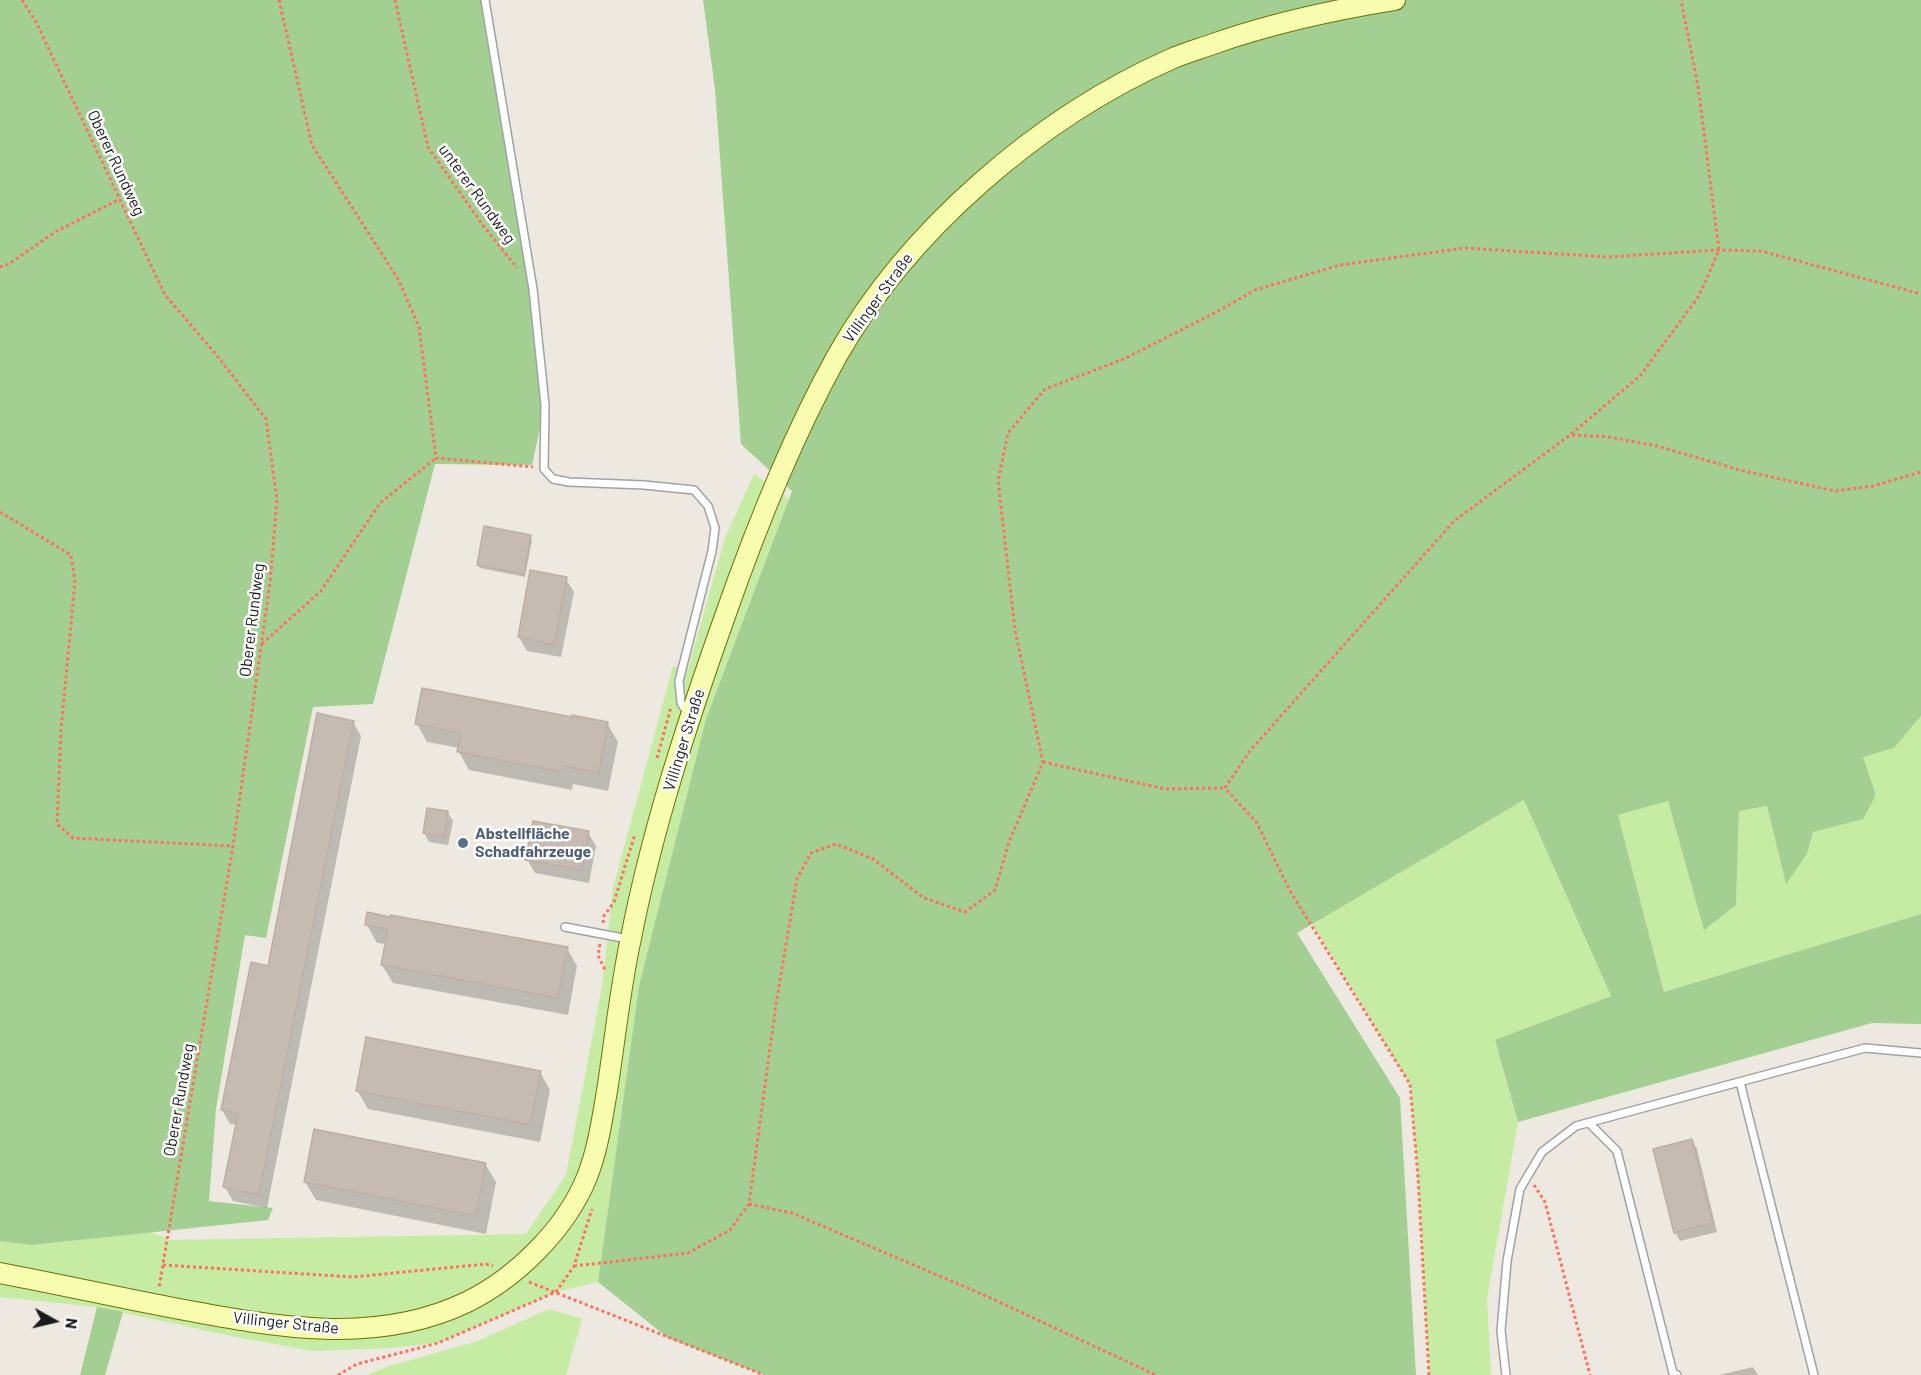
<!DOCTYPE html>
<meta charset="utf-8">
<style>
body{margin:0}
#map{position:relative;width:1921px;height:1375px;overflow:hidden;background:#ede9e0;font-family:Barlow,sans-serif}
canvas{display:block}
.north{position:absolute;left:24px;top:1291px;width:60px;height:60px;-webkit-text-stroke:4px #fff;paint-order:stroke;rotate:98deg;font-size:16px;font-weight:700;line-height:24px;text-align:center;color:#1b1b1b}
.north::after{content:'';display:block;margin:auto;width:21px;height:27px;background:#1b1b1b;clip-path:polygon(50% 0,100% 100%,50% 72%,0 100%)}
</style>
<div id="map">
<canvas width="1921" height="1375"></canvas>
<div class="north">N</div>
</div>
<script>
const g = document.querySelector('canvas').getContext('2d');
g.lineJoin = 'round';
function fillPath(path, color) {
  g.fillStyle = color;
  g.fill(path, 'evenodd');
}
function stroke(path, color, width, dash) {
  g.strokeStyle = color;
  g.lineWidth = width;
  g.lineCap = dash ? 'butt' : 'round';
  g.setLineDash(dash || []);
  g.stroke(path);
}
function label(font, color, halo, rows, align = 'center') {
  g.font = font + ' Barlow,sans-serif';
  g.lineWidth = 5;
  g.setLineDash([]);
  g.textBaseline = 'middle';
  g.strokeStyle = halo;
  g.fillStyle = color;
  for (const [text, x, y, turn = 0] of rows) {
    g.save();
    g.translate(x, y);
    g.rotate((+turn || 0) * Math.PI / 180);
    g.textAlign = isNaN(turn) ? turn : align;
    if (halo) g.strokeText(text, 0, 0);
    g.fillText(text, 0, 0);
    g.restore();
  }
}
fillPath(new Path2D(`
 M 754,474 L 789,499 L 706,719 L 639,986 L 598,1282 L 556,1292 L 438,1343 L 390,1348 L 312,1351 L 226,1335 L 97,1307 L 0,1297 L 0,1241 L 33,1245 L 151,1232 L 170,1240 L 526,1234 L 566,1175 L 602,987 L 613,888 L 673,666 L 688,669 L 725,538 Z
 M 1921,716 L 1921,914 L 1664,992 L 1618,815 L 1668,801 L 1704,929 L 1736,905 L 1739,811 L 1767,806 L 1786,883 L 1807,854 L 1813,832 L 1876,795 L 1862,757 L 1894,748 Z
 M 1524,800 L 1611,996 L 1495,1041 L 1518,1122 L 1487,1299 L 1491,1375 L 1429,1375 L 1418,1177 L 1410,1084 L 1312,924 Z
 M 549,1309 L 582,1319 L 566,1375 L 367,1375 L 389,1366 L 475,1342 Z`), '#c6eba2');
fillPath(new Path2D(`
 M 0,0 L 485,0 L 533,289 L 545,405 L 532,465 L 435,464 L 373,704 L 313,707 L 266,938 L 245,935 L 216,1109 L 209,1201 L 273,1208 L 268,1220 L 32,1245 L 0,1241 Z
 M 703,0 L 1921,0 L 1921,716 L 1894,748 L 1863,757 L 1876,795 L 1863,819 L 1813,832 L 1807,854 L 1786,884 L 1767,806 L 1739,811 L 1736,905 L 1704,930 L 1668,801 L 1618,815 L 1664,992 L 1921,914 L 1921,1024 L 1872,1023 L 1518,1122 L 1495,1040 L 1611,996 L 1524,800 L 1297,933 L 1400,1098 L 1416,1375 L 764,1375 L 668,1338 L 598,1282 L 639,986 L 706,719 L 792,491 L 741,444 L 715,89 Z
 M 97,1307 L 123,1312 L 105,1375 L 80,1375 Z`), '#a4cf92');
fillPath(new Path2D(`
 M 530,536 L 532,540 L 525,577 L 480,568 L 478,565 Z
 M 566,579 L 574,592 L 561,657 L 527,651 L 519,637 Z
 M 573,719 L 607,723 L 618,742 L 608,791 L 573,784 L 572,790 L 469,770 L 459,752 L 460,748 L 427,742 L 417,724 Z
 M 353,722 L 361,736 L 267,1208 L 233,1201 L 225,1187 L 238,1125 L 230,1124 L 222,1110 Z
 M 448,813 L 453,821 L 448,845 L 429,842 L 424,833 Z
 M 588,833 L 596,846 L 589,883 L 535,873 L 527,859 Z
 M 367,925 L 567,948 L 577,966 L 568,1015 L 393,983 L 382,965 L 386,944 L 377,943 Z
 M 540,1072 L 550,1090 L 540,1142 L 368,1109 L 357,1090 Z
 M 1692,1141 L 1697,1149 L 1717,1232 L 1680,1241 L 1675,1232 Z
 M 485,1164 L 496,1182 L 486,1234 L 316,1200 L 305,1182 Z
 M 1753,1367 L 1758,1375 L 1719,1375 Z`), '#0003');
const building = new Path2D(`
 M 484,526 L 531,535 L 524,574 L 477,565 Z
 M 530,570 L 567,577 L 554,645 L 518,637 Z
 M 422,688 L 572,717 L 572,715 L 608,722 L 599,773 L 563,766 L 562,772 L 457,752 L 461,733 L 415,724 Z
 M 317,713 L 354,721 L 259,1195 L 223,1187 L 238,1114 L 221,1110 L 251,962 L 268,966 Z
 M 427,808 L 448,811 L 444,837 L 423,833 Z
 M 533,821 L 589,831 L 582,870 L 525,860 Z
 M 367,912 L 390,917 L 390,915 L 568,947 L 558,998 L 381,965 L 388,929 L 365,925 Z
 M 366,1037 L 541,1071 L 530,1125 L 356,1091 Z
 M 314,1129 L 486,1163 L 476,1216 L 304,1182 Z
 M 1692,1139 L 1713,1223 L 1674,1233 L 1653,1149 Z`);
fillPath(building, '#c5bbb3');
stroke(building, '#bfafa2', 1.5);
const lane = new Path2D(`
 M 485,0 L 533,289 L 545,405 L 544,469 L 553,479 L 569,482 L 644,485 L 694,490 L 708,506 L 715,528 L 712,551 L 679,681 L 681,703 L 688,714
 M 565,927 L 628,939
 M 1740,1082 L 1814,1375
 M 1590,1124 L 1617,1151 L 1673,1373 L 1677,1375
 M 1506,1375 L 1501,1331 L 1507,1261 L 1520,1189 L 1542,1152 L 1576,1126 L 1865,1048 L 1921,1053`);
const secondary = new Path2D(`
 M 0,1273 C 58,1284 116,1297 174,1308 C 270,1326 374,1347 467,1302 C 516,1278 566,1229 587,1177 C 598,1149 602,1120 607,1091 C 615,1040 620,988 631,938 C 652,830 687,723 724,619 C 755,530 791,439 837,356 C 908,230 1040,117 1171,59 C 1185,53 1199,49 1213,44 C 1273,23 1333,10 1395,0`);
stroke(lane, '#a2a2a2', 10);
stroke(secondary, '#677400', 22);
stroke(new Path2D(`
 M 22,0 L 36,22 L 165,295 L 215,353 L 266,419 L 277,500 L 270,583 L 233,846 L 159,1288
 M 279,0 L 312,145 L 398,279 L 419,327 L 436,458 L 533,467
 M 395,0 L 428,147 L 482,224 L 517,268
 M 0,267 L 9,264 L 55,232 L 120,199
 M 1572,435 L 1609,437 L 1657,446 L 1740,470 L 1835,491 L 1873,486 L 1921,472
 M 0,512 L 71,555 L 75,581 L 61,730 L 57,824 L 73,838 L 233,846
 M 262,644 L 321,591 L 380,503 L 436,458
 M 657,758 L 671,707
 M 1043,762 L 1165,789 L 1225,788
 M 603,923 L 604,916 L 614,902 L 635,834
 M 600,944 L 598,955 L 606,972
 M 1534,1185 L 1545,1202 L 1590,1375
 M 749,1204 L 792,1213 L 984,1295 L 1156,1375
 M 163,1265 L 353,1277 L 486,1264 L 493,1266
 M 574,1266 L 688,1253 L 730,1230 L 749,1204 L 776,1004 L 797,879 L 811,853 L 836,844 L 873,859 L 924,898 L 965,912 L 995,890 L 1009,842 L 1043,762 L 1015,630 L 998,481 L 1008,433 L 1045,389 L 1124,359 L 1211,315 L 1255,290 L 1340,265 L 1465,248 L 1608,257 L 1719,250 L 1761,251 L 1921,294
 M 529,1282 L 764,1375
 M 338,1375 L 357,1364 L 438,1343 L 556,1292 L 574,1266 L 592,1209
 M 1429,1375 L 1418,1177 L 1410,1084 L 1290,891 L 1257,823 L 1225,788 L 1249,752 L 1454,521 L 1570,435 L 1640,376 L 1699,296 L 1719,250 L 1698,86 L 1681,0`), '#ff705f', 3, [3, 3]);
stroke(lane, '#fff', 7);
stroke(secondary, '#f8fcaf', 20);
for (const [x, y, r, color] of [
 [463,843,6,"#5c6f8a"]
]) {
  const dot = new Path2D();
  dot.arc(x, y, r, 0, 2 * Math.PI);
  g.fillStyle = color;
  g.fill(dot);
  stroke(dot, '#fff', 2);
}
label('16px', '#1b1b1b', '#fff', [
 ["Oberer Rundweg",116,163,65],
 ["unterer Rundweg",477,194,54],
 ["Villinger Straße",878,298,-54],
 ["Oberer Rundweg",252,620,-83],
 ["Villinger Straße",684,740,-73],
 ["Oberer Rundweg",179,1100,-80],
 ["Villinger Straße",286,1323,6]
]);
label('bold 16px', '#4e5e75', '#fff', [
 ["Abstellfläche",475,834],
 ["Schadfahrzeuge",475,852]
], 'left');
</script>
